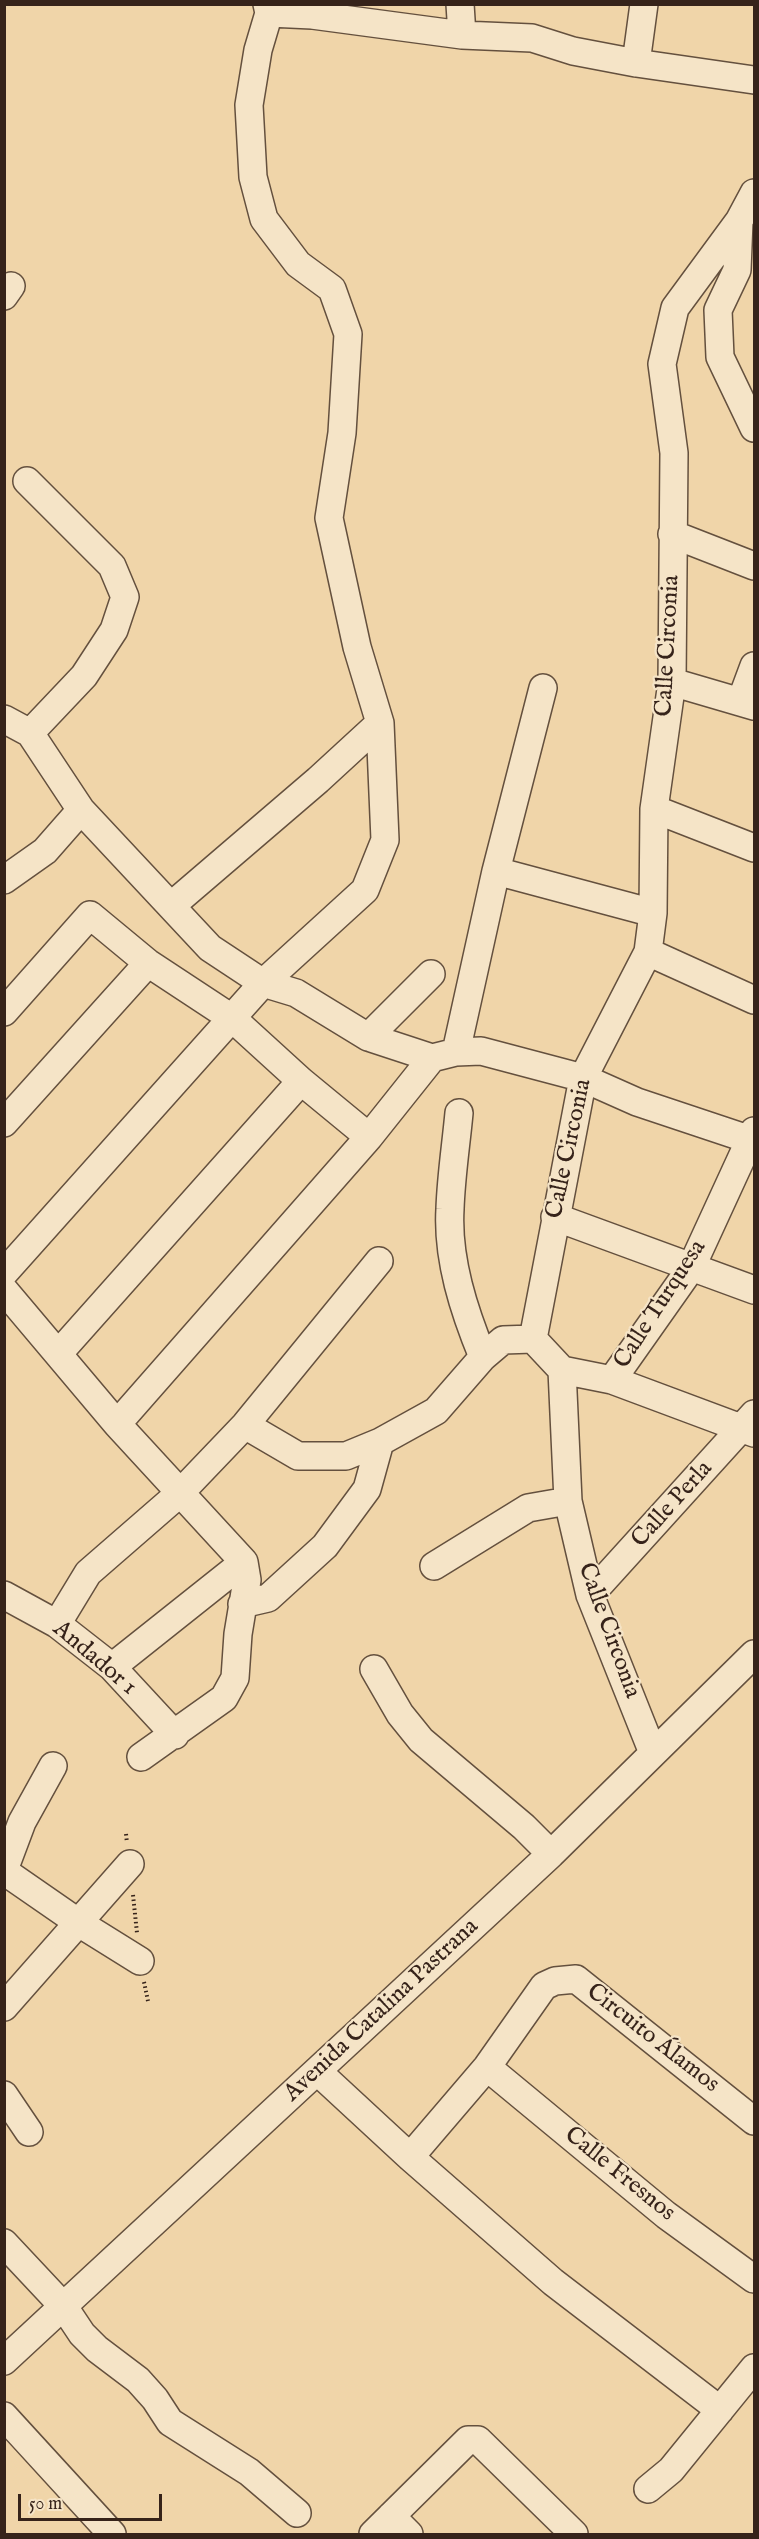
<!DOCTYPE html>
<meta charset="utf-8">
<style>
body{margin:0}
#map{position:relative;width:759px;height:2539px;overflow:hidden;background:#f0d5a9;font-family:"IM FELL English",serif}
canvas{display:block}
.frame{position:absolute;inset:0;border:6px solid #36231a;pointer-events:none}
.scale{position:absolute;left:18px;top:2494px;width:144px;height:27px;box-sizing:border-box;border:3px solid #36231a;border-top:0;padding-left:8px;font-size:18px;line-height:21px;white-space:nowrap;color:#36231a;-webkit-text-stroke:4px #f5e4c7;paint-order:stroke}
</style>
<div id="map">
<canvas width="759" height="2539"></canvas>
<div class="frame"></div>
<div class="scale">50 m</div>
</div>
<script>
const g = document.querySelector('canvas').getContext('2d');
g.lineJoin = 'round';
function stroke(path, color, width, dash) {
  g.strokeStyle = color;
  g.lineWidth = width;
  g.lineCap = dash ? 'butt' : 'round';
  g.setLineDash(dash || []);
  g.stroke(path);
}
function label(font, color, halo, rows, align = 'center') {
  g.font = font + ' "IM FELL English",serif';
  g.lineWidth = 4.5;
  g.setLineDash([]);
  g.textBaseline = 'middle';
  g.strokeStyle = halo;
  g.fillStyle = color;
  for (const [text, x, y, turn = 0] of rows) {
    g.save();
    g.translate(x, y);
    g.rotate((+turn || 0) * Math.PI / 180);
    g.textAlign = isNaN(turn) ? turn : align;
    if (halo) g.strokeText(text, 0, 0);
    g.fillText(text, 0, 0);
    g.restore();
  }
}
const minor = new Path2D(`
 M 460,4 L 462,35
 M 269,13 L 312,15 L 462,35 L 532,38 L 573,51 L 636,63 L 754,80
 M 636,63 L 644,4
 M 739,221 L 737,270 L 718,310 L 720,357 L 754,428
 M 4,296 L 11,286
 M 27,481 L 112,566 L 125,597 L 114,630 L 84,676 L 30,733
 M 672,534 L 754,566
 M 672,682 L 754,706
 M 741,701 L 754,666
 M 4,719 L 30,733 L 81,810 L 210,948 L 263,983 L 296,993 L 368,1037 L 432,1058 L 456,1052 L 481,1051 L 583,1078 L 637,1102 L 754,1141
 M 654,809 L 754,848
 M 496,871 L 653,913
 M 4,880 L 45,851 L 81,810
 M 171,906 L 318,780 L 380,723
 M 648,952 L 754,1000
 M 4,1012 L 90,915 L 148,963 L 233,1019 L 301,1081 L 369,1137
 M 368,1037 L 431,974
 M 456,1052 L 496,871 L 543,688
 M 459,1113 C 456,1145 451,1177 450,1209 C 447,1259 464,1311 483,1357
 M 4,1123 L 148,963
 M 555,1217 L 754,1290
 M 4,1273 L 263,983 L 365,890 L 385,840 L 380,723 L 357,647 L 329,518 L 342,433 L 348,334 L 332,289 L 298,264 L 264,219 L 253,177 L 249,105 L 258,50 L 269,13 L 267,4
 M 4,1290 L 117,1424 L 244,1562 L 247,1580 L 238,1634 L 235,1678 L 224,1698 L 141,1757
 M 58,1354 L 301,1081
 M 562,1370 L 612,1380 L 754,1433
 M 612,1380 L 691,1268 L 754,1131
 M 117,1424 L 369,1137 L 432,1058
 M 245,1425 L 298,1456 L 346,1456 L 380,1442 L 436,1411 L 483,1357 L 503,1340 L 533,1339
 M 434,1566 L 528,1508 L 568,1501
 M 4,1595 L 57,1624 L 112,1667 L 175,1735
 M 590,1595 L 754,1414
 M 242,1604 L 268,1598 L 325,1546 L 367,1489 L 380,1442
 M 57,1624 L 88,1573 L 180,1493 L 245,1425 L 379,1261
 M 112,1667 L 244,1562
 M 374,1669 L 400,1714 L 421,1740 L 524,1827 L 551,1854
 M 653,1753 L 590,1595 L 568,1501 L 562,1370 L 533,1339 L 583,1078 L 648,952 L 653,913 L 654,809 L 672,682 L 674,453 L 662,364 L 675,308 L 739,221 L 754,193
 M 4,1870 L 22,1822 L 53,1766
 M 4,1871 L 79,1923 L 140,1961
 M 4,2007 L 130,1864
 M 487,2067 L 666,2215 L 754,2279
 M 317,2071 L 410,2157 L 553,2282 L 720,2410
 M 4,2095 L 29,2132
 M 410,2157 L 487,2067 L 544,1986 L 555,1981 L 576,1979 L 754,2121
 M 4,2243 L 64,2307 L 82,2334 L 97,2349 L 138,2380 L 155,2399 L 170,2422 L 249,2472 L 297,2513
 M 4,2361 L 551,1854 L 754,1654
 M 4,2416 L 112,2534
 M 648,2489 L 671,2470 L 754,2368
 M 391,2516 L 409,2534
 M 373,2534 L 468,2440 L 478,2440 L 574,2534`);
stroke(minor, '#64503e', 30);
stroke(new Path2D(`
 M 126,1834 L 127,1843
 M 133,1895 L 137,1933
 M 144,1982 L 148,2001`), '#36231a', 4, [1.5, 3]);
stroke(minor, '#f5e4c7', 27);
label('24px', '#36231a', '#f5e4c7', [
 ["Calle Circonia",669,646,-87],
 ["Calle Circonia",570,1149,-78],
 ["Calle Turquesa",661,1305,-57],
 ["Calle Perla",673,1505,-48],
 ["Calle Circonia",608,1631,70],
 ["Andador 1",94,1659,40],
 ["Avenida Catalina Pastrana",382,2011,-43],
 ["Circuito Álamos",652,2039,38],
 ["Calle Fresnos",619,2175,39]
]);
</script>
